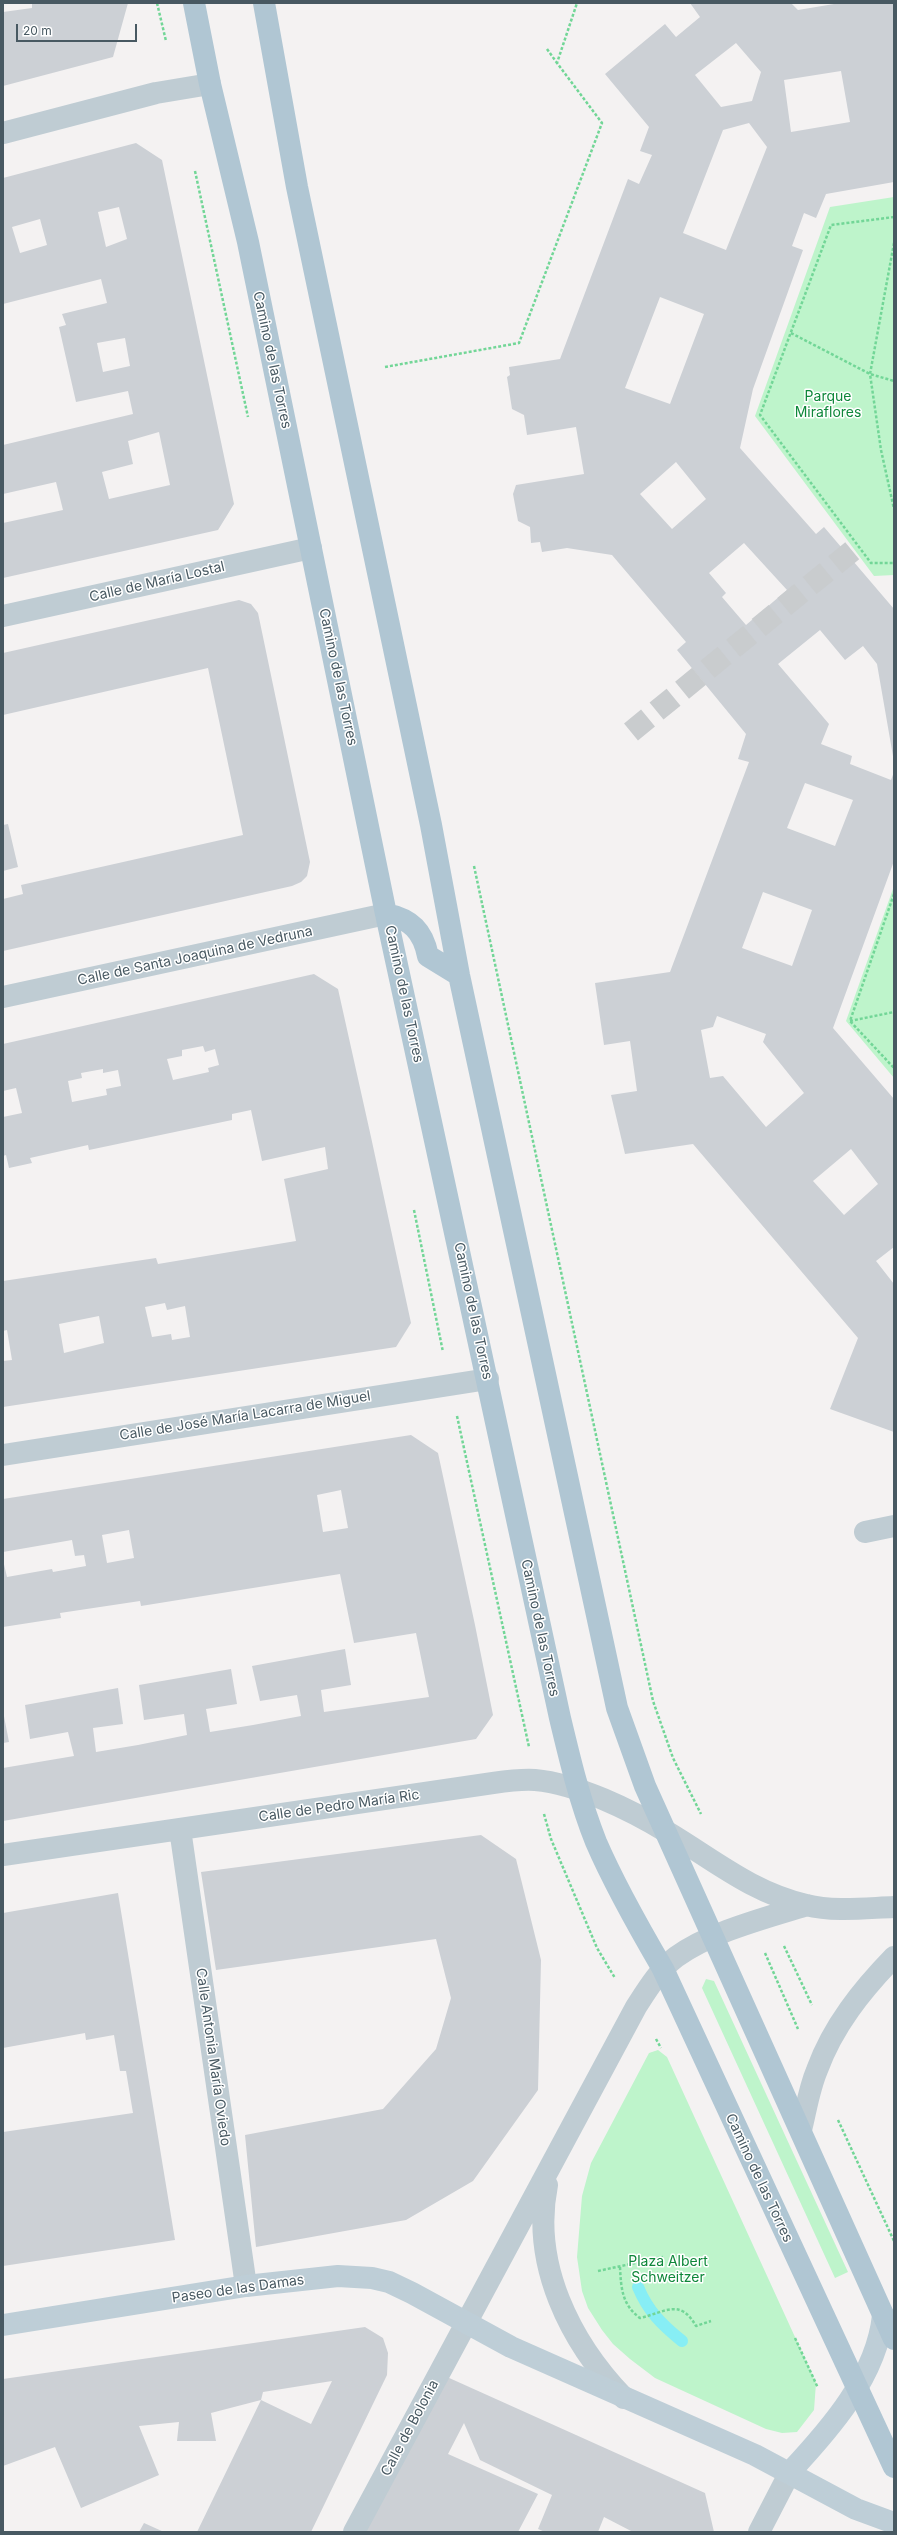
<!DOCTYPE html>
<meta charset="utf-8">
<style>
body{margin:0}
#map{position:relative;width:897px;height:2535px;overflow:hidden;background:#f4f2f2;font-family:Inter,sans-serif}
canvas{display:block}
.frame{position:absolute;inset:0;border:4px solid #485962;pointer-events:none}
.scale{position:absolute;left:16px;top:24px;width:121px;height:18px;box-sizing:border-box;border:2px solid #485962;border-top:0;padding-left:5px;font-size:12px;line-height:14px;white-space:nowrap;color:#485962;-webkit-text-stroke:3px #fff;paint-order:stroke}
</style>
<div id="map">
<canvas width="897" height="2535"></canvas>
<div class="frame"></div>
<div class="scale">20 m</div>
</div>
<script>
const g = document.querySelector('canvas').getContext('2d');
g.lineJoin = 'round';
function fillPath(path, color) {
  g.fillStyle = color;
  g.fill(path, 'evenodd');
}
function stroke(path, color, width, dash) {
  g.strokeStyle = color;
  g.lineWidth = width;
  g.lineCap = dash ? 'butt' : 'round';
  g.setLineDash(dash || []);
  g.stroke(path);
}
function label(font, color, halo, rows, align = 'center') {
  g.font = font + ' Inter,sans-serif';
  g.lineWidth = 3;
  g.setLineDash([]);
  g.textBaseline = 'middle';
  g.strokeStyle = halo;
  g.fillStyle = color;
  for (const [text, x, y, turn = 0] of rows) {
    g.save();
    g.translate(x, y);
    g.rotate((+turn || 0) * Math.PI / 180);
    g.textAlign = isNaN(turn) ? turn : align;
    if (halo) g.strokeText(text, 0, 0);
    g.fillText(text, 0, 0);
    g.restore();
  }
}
fillPath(new Path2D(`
 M 894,197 L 894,575 L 874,576 L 755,416 L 830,207 Z
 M 894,886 L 894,1078 L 846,1021 Z
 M 706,1979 L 714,1981 L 848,2272 L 835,2278 L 702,1988 Z
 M 658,2050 L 667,2057 L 816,2383 L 814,2410 L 797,2432 L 782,2433 L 766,2429 L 655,2378 L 630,2359 L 613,2344 L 602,2330 L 588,2308 L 582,2291 L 577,2257 L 582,2196 L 591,2163 L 649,2053 Z`), '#bef4cb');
stroke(new Path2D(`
 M 638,2287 C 648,2311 661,2324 682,2341`), '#87eef5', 12);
fillPath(new Path2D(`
 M 32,3 L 128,3 L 113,57 L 3,86 L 3,12 L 32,8 Z
 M 690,3 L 791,3 L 798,10 L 840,3 L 894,3 L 894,182 L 826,194 L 816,218 L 804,213 L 792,246 L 803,250 L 753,389 L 740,448 L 816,534 L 824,527 L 894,609 L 894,762 L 877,664 L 863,646 L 845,660 L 820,630 L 778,664 L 829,724 L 821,744 L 852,756 L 850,764 L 891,780 L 894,772 L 894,861 L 833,1028 L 894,1099 L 894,1247 L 876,1261 L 894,1284 L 894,1432 L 830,1409 L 858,1338 L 693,1144 L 625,1154 L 611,1095 L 637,1091 L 630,1041 L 604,1045 L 595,983 L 670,972 L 749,762 L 738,759 L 746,734 L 677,650 L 686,642 L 612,555 L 567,548 L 542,552 L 540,542 L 531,543 L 530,527 L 518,521 L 513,494 L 516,485 L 584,474 L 576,427 L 527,435 L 524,415 L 512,409 L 507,377 L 510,375 L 509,367 L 560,359 L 628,179 L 639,184 L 652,155 L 640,151 L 649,127 L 605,74 L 665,24 L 676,37 L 700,17 ZM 736,43 L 761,72 L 752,101 L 721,107 L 695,75 ZM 841,71 L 850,122 L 791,132 L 784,80 ZM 749,123 L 767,147 L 726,250 L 683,233 L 723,130 ZM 660,297 L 704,314 L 670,404 L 625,388 ZM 676,462 L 706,499 L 672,529 L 640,494 ZM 744,543 L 787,590 L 746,625 L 722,597 L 726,593 L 709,573 ZM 805,783 L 853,800 L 835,846 L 787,828 ZM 763,892 L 812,910 L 792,966 L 742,948 ZM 717,1016 L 766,1034 L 763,1042 L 804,1093 L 766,1127 L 723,1076 L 710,1078 L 701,1030 L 713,1027 ZM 851,1149 L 878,1184 L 844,1215 L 813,1181 Z
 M 136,143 L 162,160 L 234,504 L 218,530 L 3,578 L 3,523 L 63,510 L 56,482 L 3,494 L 3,445 L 133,414 L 128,391 L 76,402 L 59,327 L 66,325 L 62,314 L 107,303 L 101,279 L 3,304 L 3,178 ZM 119,207 L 127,239 L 106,247 L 98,212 ZM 40,219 L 47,245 L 20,253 L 12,227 ZM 125,338 L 130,366 L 103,372 L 97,343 ZM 159,432 L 170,485 L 109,499 L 102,472 L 133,464 L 128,441 Z
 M 239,600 L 251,604 L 258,613 L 310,862 L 307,876 L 301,882 L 292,886 L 3,951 L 3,899 L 23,894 L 21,885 L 243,835 L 208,668 L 3,715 L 3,653 Z
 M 8,824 L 18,867 L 3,871 L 3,825 Z
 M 314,974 L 338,989 L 371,1137 L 411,1323 L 396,1347 L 3,1407 L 3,1361 L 12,1360 L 7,1330 L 3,1331 L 3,1281 L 156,1258 L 158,1264 L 296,1241 L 284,1179 L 328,1169 L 325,1147 L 262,1161 L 251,1110 L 232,1114 L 232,1120 L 89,1150 L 88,1145 L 30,1158 L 32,1163 L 9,1168 L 6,1155 L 3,1156 L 3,1117 L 22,1113 L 16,1088 L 3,1091 L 3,1044 ZM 203,1046 L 205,1052 L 215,1049 L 219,1065 L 208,1068 L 209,1072 L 173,1080 L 167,1059 L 182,1056 L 182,1050 ZM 103,1069 L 103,1073 L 118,1070 L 121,1086 L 106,1089 L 107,1095 L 72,1102 L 68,1081 L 82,1078 L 81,1073 ZM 165,1303 L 167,1310 L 185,1306 L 190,1337 L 172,1340 L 171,1334 L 152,1337 L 145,1307 ZM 99,1316 L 104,1343 L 64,1353 L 59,1324 Z
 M 411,1435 L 438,1453 L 475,1625 L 493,1715 L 476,1739 L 3,1821 L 3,1768 L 74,1756 L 68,1732 L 30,1739 L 25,1705 L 118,1688 L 123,1724 L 93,1728 L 96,1752 L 138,1745 L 187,1735 L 184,1714 L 144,1720 L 139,1685 L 231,1669 L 237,1704 L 206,1709 L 210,1732 L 253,1725 L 301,1716 L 297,1695 L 260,1701 L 252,1666 L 345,1649 L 351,1685 L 321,1690 L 324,1712 L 429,1697 L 416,1633 L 354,1643 L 340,1574 L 141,1606 L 140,1601 L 60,1613 L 61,1618 L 3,1627 L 3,1560 L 7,1577 L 52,1569 L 53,1572 L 86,1566 L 84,1555 L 75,1556 L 72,1540 L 3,1552 L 3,1499 ZM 341,1490 L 348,1528 L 323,1532 L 317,1495 ZM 129,1530 L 134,1558 L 107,1563 L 102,1535 Z
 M 3,1711 L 9,1742 L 3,1743 Z
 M 481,1835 L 516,1859 L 541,1960 L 538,2090 L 473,2181 L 406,2220 L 256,2247 L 245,2135 L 383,2109 L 436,2049 L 451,1998 L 436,1939 L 216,1970 L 201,1872 Z
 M 118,1893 L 175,2240 L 3,2266 L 3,2132 L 133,2113 L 126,2071 L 120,2071 L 114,2035 L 86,2040 L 85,2033 L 3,2048 L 3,1913 Z
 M 365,2327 L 383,2338 L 388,2353 L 387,2375 L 311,2532 L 197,2532 L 261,2400 L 311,2424 L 332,2381 L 263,2392 L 261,2400 L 211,2413 L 216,2441 L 177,2441 L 179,2422 L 139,2426 L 159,2475 L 81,2508 L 55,2447 L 3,2466 L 3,2379 Z
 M 447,2377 L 705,2493 L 714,2532 L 633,2532 L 604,2517 L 598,2532 L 545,2532 L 538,2529 L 552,2495 L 480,2460 L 464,2423 L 448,2454 L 538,2494 L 518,2532 L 365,2532 Z
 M 144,2523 L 164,2532 L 139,2532 Z`), '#ccd0d5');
stroke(new Path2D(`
 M 631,732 L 858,546`), '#c9ccce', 22, [22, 11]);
stroke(new Path2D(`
 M 157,3 L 166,41
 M 547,49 L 557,63
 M 195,171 L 248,417
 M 894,217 L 831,225 L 760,415 L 871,563 L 894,563
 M 894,243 L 870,374 L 881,450 L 894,509
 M 791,333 L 870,374 L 894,381
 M 385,367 L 519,343 L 602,123 L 557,63 L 577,3
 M 474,866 L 653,1701 L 673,1758 L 701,1814
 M 894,894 L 850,1021 L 894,1068
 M 850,1021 L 894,1012
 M 414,1210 L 443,1352
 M 457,1416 L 529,1747
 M 544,1814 L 551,1839 L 597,1948 L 615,1978
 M 784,1946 L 812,2005
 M 765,1953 L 798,2029
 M 656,2039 L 661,2048
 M 838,2120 L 894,2241
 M 620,2267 C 621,2288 622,2305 640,2318 C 666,2312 680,2298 696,2326 L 711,2321
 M 598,2271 L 663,2257
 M 795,2338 L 818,2388`), '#72d697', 2.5, [3, 2]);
stroke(new Path2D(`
 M 865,1532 L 894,1526`), '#bfccd3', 22);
stroke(new Path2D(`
 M 3,133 L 156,93 L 210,84
 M 3,616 L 311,548
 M 3,997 L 386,914
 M 3,1455 L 488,1379
 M 180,1829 L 246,2286
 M 3,1855 L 493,1783 C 507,1781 521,1779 535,1780 C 578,1784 631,1810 667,1832 C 714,1860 751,1892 806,1905 C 834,1912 866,1908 894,1907
 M 801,2130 C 806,2110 809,2089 817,2070 C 833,2026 862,1990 894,1957
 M 547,2185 C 531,2264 570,2342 624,2398
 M 354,2532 L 636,2007 C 647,1990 659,1970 676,1957 C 713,1931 763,1919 807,1905
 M 759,2532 L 790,2472`), '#bfccd3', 22);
stroke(new Path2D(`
 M 3,2325 L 246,2286 L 338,2276 L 372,2278 L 389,2282 L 412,2293 L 511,2347 L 755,2455 L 856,2509 L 894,2523
 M 790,2472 C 830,2429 877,2376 883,2315`), '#beced7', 22);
stroke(new Path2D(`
 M 194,3 L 210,84 L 248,242 L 386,914 L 560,1718 C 570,1760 580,1802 596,1842 C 615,1886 639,1928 663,1969 L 894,2467
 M 264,3 L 297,187 L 431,825 L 459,975 L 617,1708 L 645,1786 L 894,2339
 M 386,914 C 411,919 423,931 428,956 L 459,975`), '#b0c6d3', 22);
label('14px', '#485962', '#fff', [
 ["Camino de las Torres",272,360,78],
 ["Calle de María Lostal",157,582,-13],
 ["Camino de las Torres",338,677,78],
 ["Calle de Santa Joaquina de Vedruna",195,956,-12],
 ["Camino de las Torres",404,994,78],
 ["Camino de las Torres",473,1311,78],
 ["Calle de José María Lacarra de Miguel",245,1416,-9],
 ["Camino de las Torres",540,1628,78],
 ["Calle de Pedro María Ric",339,1806,-8],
 ["Calle Antonia María Oviedo",213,2057,82],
 ["Camino de las Torres",759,2178,65],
 ["Paseo de las Damas",238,2289,-8],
 ["Calle de Bolonia",410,2428,-62]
]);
label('14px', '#0e873a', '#fff', [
 ["Parque",828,397],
 ["Miraflores",828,413],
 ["Plaza Albert",668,2262],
 ["Schweitzer",668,2278]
]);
</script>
